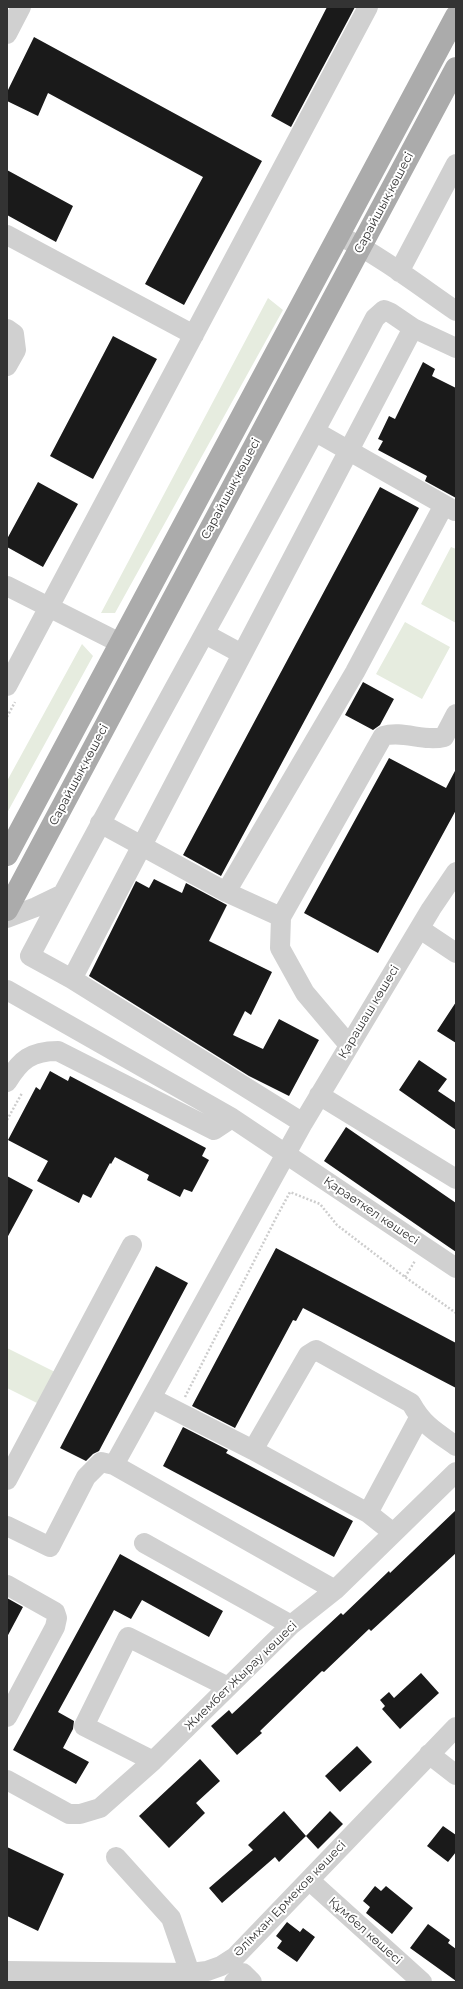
<!DOCTYPE html>
<meta charset="utf-8">
<style>
body{margin:0}
#map{position:relative;width:463px;height:1989px;overflow:hidden;background:#fff;font-family:Montserrat,sans-serif}
canvas{display:block}
.frame{position:absolute;inset:0;border:8px solid #333;pointer-events:none}
</style>
<div id="map">
<canvas width="463" height="1989"></canvas>
<div class="frame"></div>
</div>
<script>
const g = document.querySelector('canvas').getContext('2d');
g.lineJoin = 'round';
function fillPath(path, color) {
  g.fillStyle = color;
  g.fill(path, 'evenodd');
}
function stroke(path, color, width, dash) {
  g.strokeStyle = color;
  g.lineWidth = width;
  g.lineCap = dash ? 'butt' : 'round';
  g.setLineDash(dash || []);
  g.stroke(path);
}
function label(font, color, halo, rows, align = 'center') {
  g.font = font + ' Montserrat,sans-serif';
  g.lineWidth = 4;
  g.setLineDash([]);
  g.textBaseline = 'middle';
  g.strokeStyle = halo;
  g.fillStyle = color;
  for (const [text, x, y, turn = 0] of rows) {
    g.save();
    g.translate(x, y);
    g.rotate((+turn || 0) * Math.PI / 180);
    g.textAlign = isNaN(turn) ? turn : align;
    if (halo) g.strokeText(text, 0, 0);
    g.fillText(text, 0, 0);
    g.restore();
  }
}
fillPath(new Path2D(`
 M 268,298 L 283,310 L 115,613 L 101,613 Z
 M 451,547 L 456,549 L 456,623 L 421,604 Z
 M 405,622 L 450,647 L 422,699 L 376,674 Z
 M 82,644 L 93,656 L 7,813 L 7,781 Z
 M 7,1348 L 57,1373 L 41,1405 L 7,1388 Z`), '#e6ecdf');
fillPath(new Path2D(`
 M 327,7 L 355,7 L 291,127 L 271,116 Z
 M 34,37 L 262,161 L 184,305 L 145,284 L 203,177 L 48,93 L 38,116 L 7,101 L 7,92 Z
 M 7,170 L 73,206 L 56,242 L 7,215 Z
 M 113,336 L 157,359 L 93,479 L 50,456 Z
 M 423,362 L 435,369 L 432,376 L 456,388 L 456,498 L 425,481 L 427,476 L 378,450 L 383,441 L 378,439 L 389,416 L 395,419 Z
 M 38,482 L 78,504 L 43,567 L 7,547 L 7,539 Z
 M 380,487 L 419,508 L 221,876 L 183,855 Z
 M 363,682 L 394,699 L 380,725 L 373,730 L 345,715 Z
 M 389,758 L 446,788 L 456,769 L 456,810 L 378,953 L 304,913 Z
 M 154,879 L 182,893 L 186,883 L 227,905 L 209,941 L 272,972 L 251,1015 L 245,1011 L 233,1035 L 263,1049 L 279,1019 L 319,1040 L 289,1096 L 249,1076 L 89,976 L 136,881 L 149,888 Z
 M 456,1002 L 456,1043 L 437,1031 Z
 M 419,1060 L 447,1079 L 438,1091 L 456,1103 L 456,1130 L 399,1090 Z
 M 50,1071 L 68,1081 L 70,1076 L 206,1148 L 202,1156 L 209,1160 L 192,1192 L 184,1189 L 180,1197 L 147,1180 L 149,1175 L 115,1157 L 111,1164 L 110,1163 L 91,1198 L 83,1194 L 79,1203 L 37,1181 L 48,1161 L 8,1140 L 36,1087 L 40,1090 Z
 M 346,1127 L 456,1203 L 456,1252 L 324,1161 Z
 M 7,1176 L 33,1190 L 7,1238 Z
 M 276,1248 L 456,1343 L 456,1388 L 303,1308 L 296,1321 L 293,1320 L 235,1428 L 192,1406 Z
 M 156,1266 L 188,1283 L 99,1451 L 93,1454 L 86,1461 L 60,1448 Z
 M 183,1427 L 228,1450 L 226,1453 L 353,1521 L 334,1557 L 163,1466 Z
 M 456,1510 L 456,1553 L 371,1631 L 369,1629 L 324,1672 L 322,1671 L 260,1731 L 262,1733 L 237,1755 L 211,1726 L 229,1710 L 232,1714 L 341,1613 L 343,1615 L 389,1571 L 390,1573 Z
 M 120,1554 L 223,1611 L 209,1637 L 142,1600 L 131,1619 L 114,1610 L 58,1712 L 74,1721 L 73,1729 L 63,1748 L 89,1762 L 76,1784 L 13,1750 Z
 M 7,1598 L 23,1607 L 7,1637 Z
 M 421,1673 L 439,1693 L 400,1729 L 382,1709 L 385,1706 L 380,1700 L 389,1692 L 394,1698 Z
 M 357,1746 L 372,1762 L 340,1792 L 325,1776 Z
 M 200,1759 L 220,1781 L 196,1803 L 205,1813 L 169,1848 L 139,1816 Z
 M 284,1811 L 306,1836 L 330,1811 L 343,1824 L 318,1849 L 306,1836 L 279,1862 L 275,1857 L 222,1903 L 209,1888 L 253,1850 L 248,1845 Z
 M 443,1826 L 456,1835 L 456,1852 L 448,1862 L 427,1846 Z
 M 7,1847 L 64,1874 L 38,1931 L 7,1916 Z
 M 375,1886 L 381,1891 L 386,1886 L 413,1908 L 392,1934 L 366,1913 L 370,1907 L 363,1901 Z
 M 287,1922 L 300,1932 L 303,1928 L 315,1937 L 297,1962 L 277,1948 L 282,1941 L 276,1936 Z
 M 428,1924 L 450,1940 L 448,1943 L 456,1949 L 456,1981 L 410,1948 Z`), '#1a1a1a');
stroke(new Path2D(`
 M 7,717 L 15,702
 M 7,1120 L 22,1093
 M 405,1277 L 415,1261
 M 185,1397 L 277,1216 L 290,1192 L 320,1204 L 337,1225 L 405,1277 L 456,1313`), '#cdcdcd', 2.5, [2, 2]);
stroke(new Path2D(`
 M 7,34 L 21,7
 M 7,235 L 194,335
 M 340,236 C 381,256 418,285 456,311
 M 399,272 L 456,164
 M 413,328 L 391,313 L 384,310 L 375,318 C 263,532 142,742 30,956 L 72,979 L 413,328 L 456,348
 M 7,329 L 14,334 L 16,350 L 7,366
 M 316,432 L 455,511
 M 7,586 L 120,643
 M 205,634 L 242,654
 M 7,686 L 368,7
 M 100,823 L 226,892 L 281,917 L 280,948 L 305,993 L 349,1045
 M 226,892 L 355,672 L 444,505
 M 281,917 L 383,736 C 403,730 424,742 444,737 L 456,714
 M 7,918 L 36,907 L 63,894
 M 420,929 L 456,953
 M 72,979 L 303,1123
 M 7,990 L 232,1118 L 456,1268
 M 7,1082 C 20,1060 31,1051 58,1051 L 214,1130 L 232,1118
 M 319,1095 L 456,1179
 M 151,1398 L 253,1450
 M 114,1465 L 303,1123 L 431,909 L 456,872
 M 7,1480 L 132,1245
 M 368,1513 L 419,1418
 M 7,1526 L 50,1547 L 86,1477 L 101,1462 L 114,1465 L 335,1590
 M 392,1532 L 368,1513 L 253,1450 L 308,1355 L 316,1350 L 411,1403 C 423,1425 436,1432 456,1446
 M 144,1543 L 291,1625
 M 7,1585 L 55,1612 L 57,1618 L 55,1627 L 7,1717
 M 429,1754 L 456,1775
 M 153,1761 L 84,1726 L 128,1637 L 228,1687
 M 7,1780 L 69,1814 L 80,1814 L 100,1808 L 153,1761 L 291,1625 L 335,1590 L 456,1472
 M 116,1857 L 171,1918 L 190,1973 L 196,1982
 M 309,1880 L 422,1982
 M 7,1971 L 190,1973 L 207,1971 L 221,1966 L 235,1957 L 456,1727
 M 234,1982 L 243,1973 L 252,1982`), '#d0d0d0', 20);
stroke(new Path2D(`
 M 7,855 L 456,16
 M 7,910 L 456,68`), '#ababab', 22);
label('12px', '#333', '#fff', [
 ["Сарайшық көшесі",384,203,-62],
 ["Сарайшық көшесі",231,489,-62],
 ["Сарайшық көшесі",79,775,-62],
 ["Қарашаш көшесі",369,1012,-59],
 ["Қараөткел көшесі",371,1211,34],
 ["Жиембет Жырау көшесі",241,1676,-44],
 ["Әлімхан Ермеков көшесі",290,1899,-46],
 ["Құмбел көшесі",365,1931,42]
]);
</script>
